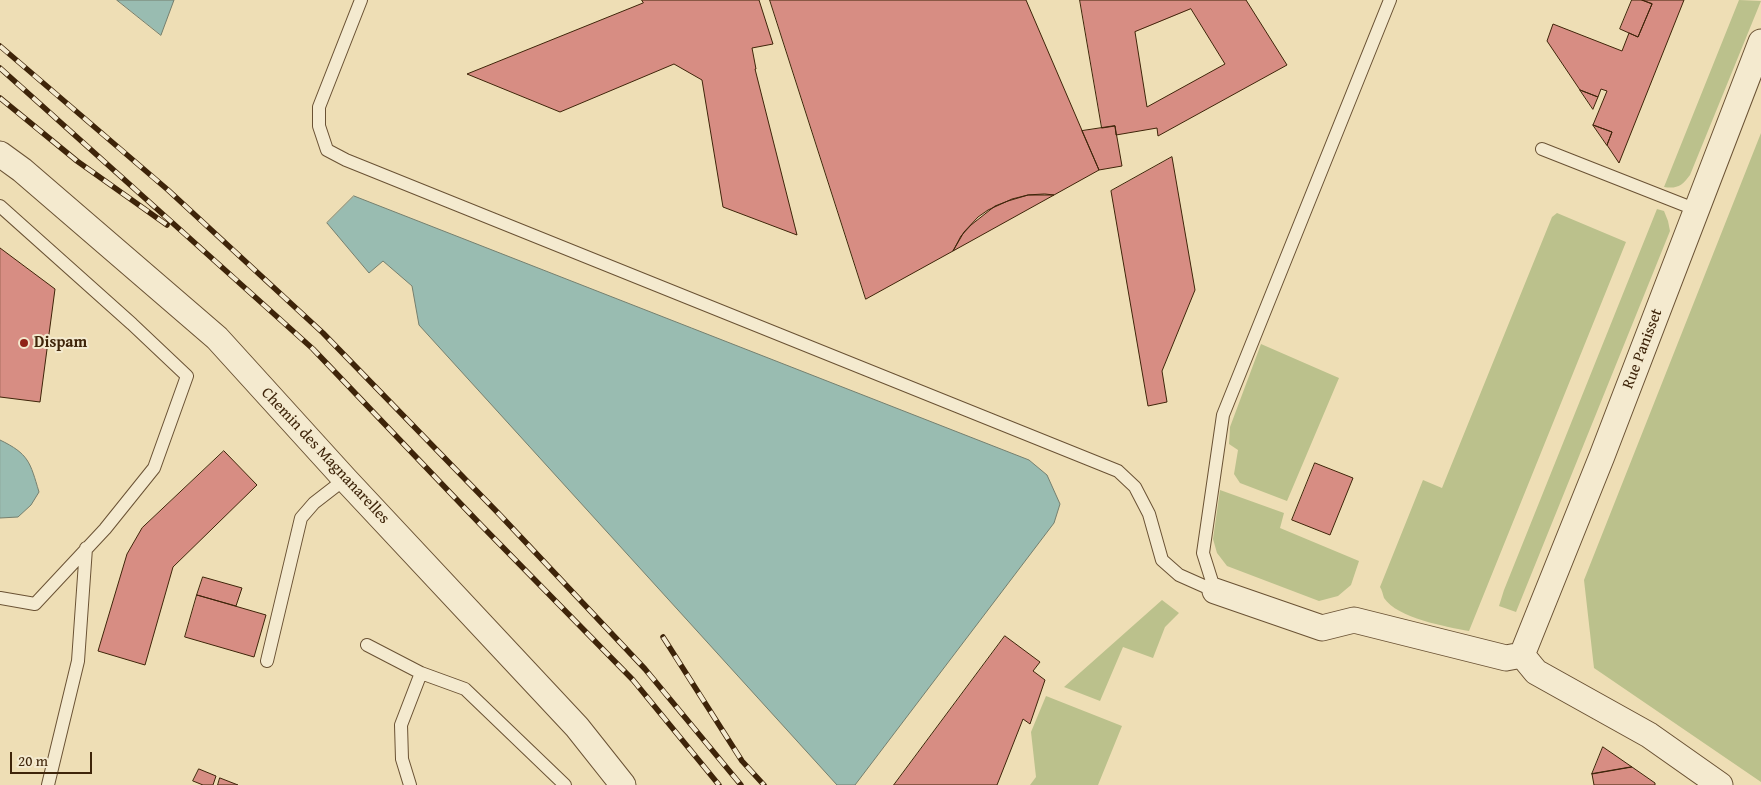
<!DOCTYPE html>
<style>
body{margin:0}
#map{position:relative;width:1761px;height:785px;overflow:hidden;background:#eedeb5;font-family:"Gentium Book Plus",serif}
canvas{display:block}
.scale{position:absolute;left:10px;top:752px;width:82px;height:22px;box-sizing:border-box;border:2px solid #3e2409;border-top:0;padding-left:6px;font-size:15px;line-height:18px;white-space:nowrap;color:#3e2409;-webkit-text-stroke:4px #f4eacf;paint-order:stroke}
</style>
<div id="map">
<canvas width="1761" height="785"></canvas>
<div class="scale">20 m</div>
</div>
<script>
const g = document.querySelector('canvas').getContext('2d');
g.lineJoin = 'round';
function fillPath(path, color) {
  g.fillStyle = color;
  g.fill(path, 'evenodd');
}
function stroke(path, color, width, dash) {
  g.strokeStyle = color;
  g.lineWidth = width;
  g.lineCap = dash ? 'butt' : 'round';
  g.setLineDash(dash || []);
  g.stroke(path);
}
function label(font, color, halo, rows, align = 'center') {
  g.font = font + ' "Gentium Book Plus",serif';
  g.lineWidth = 4;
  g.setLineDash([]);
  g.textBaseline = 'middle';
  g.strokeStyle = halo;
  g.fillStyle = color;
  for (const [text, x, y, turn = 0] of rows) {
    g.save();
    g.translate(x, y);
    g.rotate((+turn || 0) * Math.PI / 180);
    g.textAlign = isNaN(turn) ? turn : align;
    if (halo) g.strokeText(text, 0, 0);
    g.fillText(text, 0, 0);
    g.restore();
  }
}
fillPath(new Path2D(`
 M 1739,0 L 1761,1 L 1690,175 C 1682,186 1677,189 1664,187 Z
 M 1761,133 L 1761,782 L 1594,668 L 1584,580 Z
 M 1657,209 L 1664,211 L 1668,221 L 1670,231 L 1516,612 L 1499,606 L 1504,590 Z
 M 1557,213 L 1626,242 L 1469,631 C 1447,627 1397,618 1384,598 C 1383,595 1382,590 1380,587 L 1423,480 L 1442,488 L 1552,217 Z
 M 1261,344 L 1339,378 L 1287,501 L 1240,483 L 1234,474 L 1238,450 L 1229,444 L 1230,427 Z
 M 1220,490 L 1284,513 L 1280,528 L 1359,561 L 1351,585 L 1338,596 L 1319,601 L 1227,566 L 1217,553 L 1213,539 Z
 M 1162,600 L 1179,613 L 1165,627 L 1153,658 L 1123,647 L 1100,701 L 1064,687 Z
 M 1046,696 L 1122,726 L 1098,785 L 1030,785 L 1036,777 L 1031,732 Z`), '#bbc18c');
const water = new Path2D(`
 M 117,0 L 174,0 L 161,35 Z
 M 354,196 L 1029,460 L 1047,475 L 1060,504 L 1054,523 L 855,785 L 837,785 L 419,325 L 412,286 L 383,261 L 369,273 L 327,223 Z
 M 0,440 C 29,454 30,462 39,492 L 31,505 L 18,517 L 0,518 Z`);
fillPath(water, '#99bcb1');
stroke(water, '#757f6e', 1);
const building = new Path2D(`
 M 642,0 L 759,0 L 773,44 L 752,48 L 756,69 L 755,69 L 797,235 L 723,207 L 702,80 L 674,64 L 560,112 L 467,74 L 643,3 Z
 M 770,0 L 1026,0 L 1099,170 L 1054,195 L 1028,195 L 1008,201 L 995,206 L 971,225 L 961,236 L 953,251 L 866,299 Z
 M 1080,0 L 1246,0 L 1287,65 L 1158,136 L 1157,128 L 1116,135 L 1115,126 L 1102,128 ZM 1191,9 L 1225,64 L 1147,107 L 1135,32 Z
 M 1632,0 L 1642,0 L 1652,4 L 1638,37 L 1620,29 Z
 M 1642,0 L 1684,0 L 1619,163 L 1607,145 L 1612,132 L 1593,125 L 1607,91 L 1601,89 L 1598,97 L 1580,90 L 1547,41 L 1553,24 L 1622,51 L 1629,33 L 1638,37 L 1652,4 Z
 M 1580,90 L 1598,97 L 1593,109 Z
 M 1593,125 L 1612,132 L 1607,145 Z
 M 1115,126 L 1122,166 L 1099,170 L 1082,131 Z
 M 1172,157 L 1195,290 L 1162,371 L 1167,402 L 1148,406 L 1111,191 Z
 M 1045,194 L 1054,195 L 953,251 L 964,232 L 978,217 L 988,210 L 1012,199 L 1028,195 Z
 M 0,248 L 55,289 L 40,402 L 0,397 Z
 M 224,451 L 257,485 L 173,567 L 145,665 L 98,651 L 127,554 L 142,528 Z
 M 1315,463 L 1353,478 L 1330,535 L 1292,520 Z
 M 203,577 L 242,588 L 236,606 L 197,595 Z
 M 197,595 L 266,615 L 254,657 L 185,637 Z
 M 1005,636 L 1040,662 L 1033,671 L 1045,680 L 1030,724 L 1023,719 L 997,785 L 894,785 Z
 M 1603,747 L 1632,767 L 1592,774 Z
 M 1632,767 L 1655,783 L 1655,785 L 1594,785 L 1592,774 Z
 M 199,769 L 216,776 L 213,785 L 203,785 L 193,781 Z
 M 220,778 L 238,785 L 218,785 Z`);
fillPath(building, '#d78d83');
stroke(building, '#3e2409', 1);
const lane = new Path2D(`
 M 361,0 L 319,107 L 319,126 L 327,150 L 346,160 L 1118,471 L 1135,487 L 1149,514 L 1162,560 L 1179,575 L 1215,591
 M 1542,149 L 1697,210
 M 0,206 L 132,324 L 187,376 L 154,468 L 105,529 L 35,604 L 0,598
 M 1215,591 L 1203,553 L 1223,415 L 1390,0
 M 367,645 L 421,673 L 401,725 L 402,759 L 410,785
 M 267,661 L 301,518 L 314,503 L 345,479
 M 421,673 L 465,689 L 565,785
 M 48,785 L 78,661 L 86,548`);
const street = new Path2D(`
 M 0,154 L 22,170 L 217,338 L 345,479 L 577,727 L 623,785
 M 1215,591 L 1322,628 L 1354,620 L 1506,658 L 1522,655
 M 1522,655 L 1602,456 L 1761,42
 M 1522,655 L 1536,672 L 1649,735 L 1720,785`);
stroke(lane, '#6a5234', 14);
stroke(street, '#6a5234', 27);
stroke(lane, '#f4eacf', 12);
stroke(street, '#f4eacf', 25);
const rail = new Path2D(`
 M 0,46 L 168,190 L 323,333 L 500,515 L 645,669 L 741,785
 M 0,68 L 313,349 L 480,524 L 633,680 L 719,785
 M 0,98 L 77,161 L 167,225
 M 663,637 L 742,761 L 764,785`);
stroke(rail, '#3e2409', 5.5);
stroke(rail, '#f4eacf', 4, [11]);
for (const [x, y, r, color] of [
 [24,343,5,"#8f2418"]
]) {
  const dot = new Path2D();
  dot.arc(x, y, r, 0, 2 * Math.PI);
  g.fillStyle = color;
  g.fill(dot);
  stroke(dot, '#f4eacf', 2);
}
label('bold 16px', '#3e2409', '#f4eacf', [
 ["Dispam",34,343]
], 'left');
label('16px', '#3e2409', '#f4eacf', [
 ["Rue Panisset",1643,349,-69],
 ["Chemin des Magnanarelles",325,456,47]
]);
</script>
